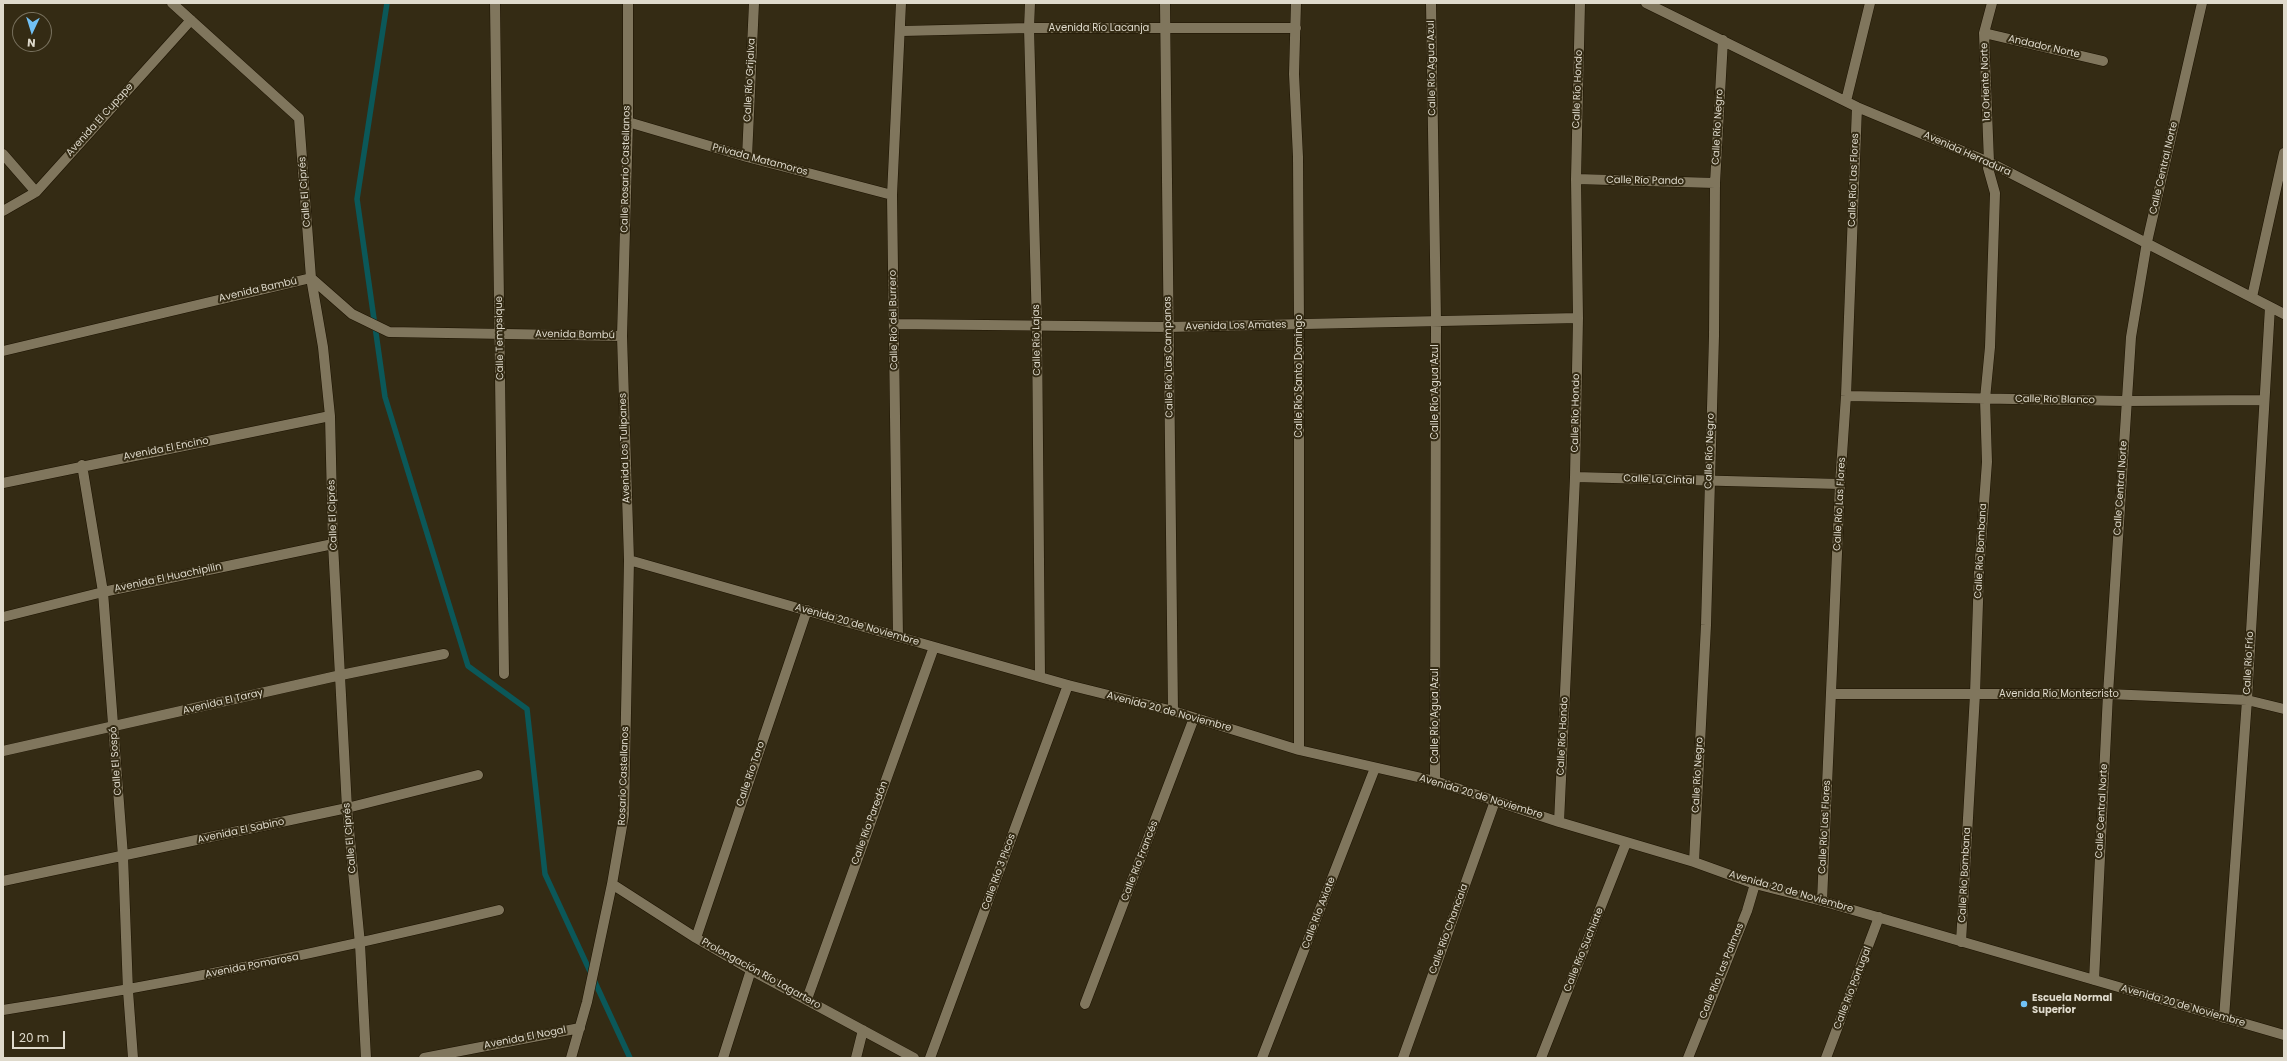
<!DOCTYPE html>
<meta charset="utf-8">
<style>
body{margin:0}
#map{position:relative;width:2287px;height:1061px;overflow:hidden;background:#342b14;font-family:Poppins,sans-serif}
canvas{display:block}
.frame{position:absolute;inset:0;border:4px solid #dfdacc;pointer-events:none}
.north{position:absolute;left:12px;top:12px;width:40px;height:40px;box-sizing:border-box;background:#342b14;border:1px solid #78715e;border-radius:50%;rotate:184deg;font-size:11px;font-weight:700;line-height:16px;text-align:center;color:#dfdacc}
.north::after{content:'';display:block;margin:auto;width:14px;height:18px;background:#71c1f5;clip-path:polygon(50% 0,100% 100%,50% 72%,0 100%)}
.scale{position:absolute;left:12px;top:1031px;width:53px;height:18px;box-sizing:border-box;border:2px solid #dfdacc;border-top:0;padding-left:5px;font-size:12px;line-height:14px;white-space:nowrap;color:#dfdacc;-webkit-text-stroke:3px #342b14;paint-order:stroke}
</style>
<div id="map">
<canvas width="2287" height="1061"></canvas>
<div class="frame"></div>
<div class="north">N</div>
<div class="scale">20 m</div>
</div>
<script>
const g = document.querySelector('canvas').getContext('2d');
g.lineJoin = 'round';
function stroke(path, color, width, dash) {
  g.strokeStyle = color;
  g.lineWidth = width;
  g.lineCap = dash ? 'butt' : 'round';
  g.setLineDash(dash || []);
  g.stroke(path);
}
function label(font, color, halo, rows, align = 'center') {
  g.font = font + ' Poppins,sans-serif';
  g.lineWidth = 4;
  g.setLineDash([]);
  g.textBaseline = 'middle';
  g.strokeStyle = halo;
  g.fillStyle = color;
  for (const [text, x, y, turn = 0] of rows) {
    g.save();
    g.translate(x, y);
    g.rotate((+turn || 0) * Math.PI / 180);
    g.textAlign = isNaN(turn) ? turn : align;
    if (halo) g.strokeText(text, 0, 0);
    g.fillText(text, 0, 0);
    g.restore();
  }
}
stroke(new Path2D(`
 M 387,3 L 357,199 L 385,397 L 468,666 L 527,709 L 545,874 L 630,1058`), '#0b5859', 5.5);
const minor = new Path2D(`
 M 172,3 L 299,118 L 311,278 L 323,347 L 330,416 L 333,544 L 347,808 L 360,944 L 366,1058
 M 495,3 L 504,674
 M 1030,3 L 1029,28 L 1037,327 L 1040,677
 M 1165,3 L 1173,711
 M 1296,3 L 1294,74 L 1298,157 L 1299,325 L 1299,750
 M 1431,3 L 1436,321 L 1435,781
 M 1646,3 L 1857,107 L 1989,162 L 2284,314
 M 902,31 L 1029,28 L 1296,28
 M 1984,33 L 2103,61
 M 1846,101 L 1870,3
 M 628,122 L 747,157 L 892,195
 M 3,154 L 36,192
 M 747,157 L 754,3
 M 1576,179 L 1715,183
 M 3,211 L 36,192 L 191,20
 M 2252,297 L 2284,153
 M 894,324 L 1168,327 L 1578,318
 M 3,351 L 311,278 L 352,314 L 389,332 L 622,336
 M 1846,396 L 2126,401 L 2264,400
 M 82,465 L 103,592 L 123,856 L 128,991 L 133,1058
 M 1575,477 L 1840,484
 M 3,483 L 330,416
 M 629,560 L 1068,685 L 1173,711 L 1299,750 L 1435,781 L 1559,822 L 1694,862 L 1755,884 L 1822,901 L 2284,1035
 M 3,617 L 103,592 L 333,544
 M 898,637 L 892,195 L 901,3
 M 1832,694 L 2108,694 L 2247,700 L 2284,709
 M 3,751 L 341,675 L 444,654
 M 1559,822 L 1575,477 L 1578,318 L 1576,179 L 1580,3
 M 1694,862 L 1706,625 L 1714,336 L 1715,183 L 1723,40
 M 3,881 L 347,808 L 478,775
 M 612,884 L 696,938 L 751,970 L 914,1058
 M 1822,901 L 1840,484 L 1846,396 L 1857,107
 M 696,938 L 807,610
 M 1961,942 L 1975,694 L 1979,572 L 1987,462 L 1985,399 L 1990,347 L 1995,193 L 1988,168 L 1989,162 L 1984,33 L 1992,3
 M 2094,980 L 2108,694 L 2131,337 L 2147,242 L 2202,3
 M 807,999 L 934,647
 M 1085,1004 L 1194,718
 M 3,1010 C 170,984 335,950 499,910
 M 2224,1018 L 2247,700 L 2270,307
 M 424,1058 L 580,1028
 M 571,1058 L 587,1002 L 612,884 L 624,815 L 629,560 L 622,336 L 628,122 L 628,3
 M 723,1058 L 751,970
 M 856,1058 L 863,1030
 M 930,1058 L 1068,685
 M 1262,1058 L 1375,768
 M 1403,1058 L 1495,801
 M 1541,1058 L 1626,843
 M 1688,1058 L 1747,911 L 1755,884
 M 1826,1058 L 1879,917`);
stroke(minor, '#1c1300', 11);
stroke(minor, '#80765d', 10);
for (const [x, y, r, color] of [
 [2024,1004,4,"#71c1f5"]
]) {
  const dot = new Path2D();
  dot.arc(x, y, r, 0, 2 * Math.PI);
  g.fillStyle = color;
  g.fill(dot);
  stroke(dot, '#342b14', 1.5);
}
label('10px', '#dfdacc', '#342b14', [
 ["Avenida Río Lacanja",1099,28],
 ["Andador Norte",2044,47,13],
 ["Calle Río Agua Azul",1432,68,-91],
 ["Calle Río Grijalva",750,80,-87],
 ["1a Oriente Norte",1986,82,-92],
 ["Calle Río Hondo",1578,89,-88],
 ["Avenida El Cupape",100,120,-48],
 ["Calle Río Negro",1718,127,-87],
 ["Avenida Herradura",1967,154,24],
 ["Privada Matamoros",760,160,15],
 ["Calle Central Norte",2164,168,-77],
 ["Calle Rosario Castellanos",626,169,-89],
 ["Calle Río Las Flores",1854,180,-88],
 ["Calle Río Pando",1645,181,1],
 ["Calle El Ciprés",305,192,-94],
 ["Avenida Bambú",258,290,-13],
 ["Calle Río del Burrero",894,320,-91],
 ["Avenida Los Amates",1236,326,-1],
 ["Avenida Bambú",575,335,1],
 ["Calle Tempsique",500,338,-91],
 ["Calle Río Lajas",1037,340,-91],
 ["Calle Río Las Campanas",1169,357,-91],
 ["Calle Río Santo Domingo",1299,376,-90],
 ["Calle Río Agua Azul",1435,392,-90],
 ["Calle Río Blanco",2055,400,1],
 ["Calle Río Hondo",1576,413,-89],
 ["Avenida Los Tulipanes",625,448,-92],
 ["Avenida El Encino",166,449,-11],
 ["Calle Río Negro",1710,451,-88],
 ["Calle La Cintal",1659,480,2],
 ["Calle Central Norte",2121,488,-86],
 ["Calle Río Las Flores",1840,504,-87],
 ["Calle El Ciprés",333,515,-92],
 ["Calle Río Bombana",1981,551,-87],
 ["Avenida El Huachipilin",168,578,-12],
 ["Avenida 20 de Noviembre",857,625,16],
 ["Calle Río Frío",2249,663,-87],
 ["Avenida Río Montecristo",2059,694],
 ["Avenida El Taray",223,702,-13],
 ["Avenida 20 de Noviembre",1169,712,15],
 ["Calle Río Agua Azul",1435,716,-90],
 ["Calle Río Hondo",1563,736,-87],
 ["Calle El Sospó",116,761,-94],
 ["Calle Río Toro",751,774,-71],
 ["Calle Río Negro",1698,775,-87],
 ["Rosario Castellanos",624,776,-88],
 ["Avenida 20 de Noviembre",1481,797,17],
 ["Calle Central Norte",2102,811,-87],
 ["Calle Río Paredón",870,823,-70],
 ["Calle Río Las Flores",1825,827,-87],
 ["Avenida El Sabino",241,831,-12],
 ["Calle El Ciprés",350,838,-95],
 ["Calle Río Francés",1140,861,-69],
 ["Calle Río 3 Picos",999,872,-70],
 ["Calle Río Bombana",1965,875,-87],
 ["Avenida 20 de Noviembre",1791,892,16],
 ["Calle Río Axiote",1319,913,-69],
 ["Calle Río Chancala",1449,929,-70],
 ["Calle Río Suchiate",1584,950,-68],
 ["Avenida Pomarosa",252,966,-11],
 ["Calle Río Las Palmas",1722,971,-68],
 ["Prolongación Río Lagartero",761,974,29],
 ["Calle Río Portugal",1853,988,-69],
 ["Avenida 20 de Noviembre",2183,1006,16],
 ["Avenida El Nogal",525,1038,-11]
]);
label('bold 10px', '#dfdacc', '#342b14', [
 ["Escuela Normal",2032,998],
 ["Superior",2032,1010]
], 'left');
</script>
